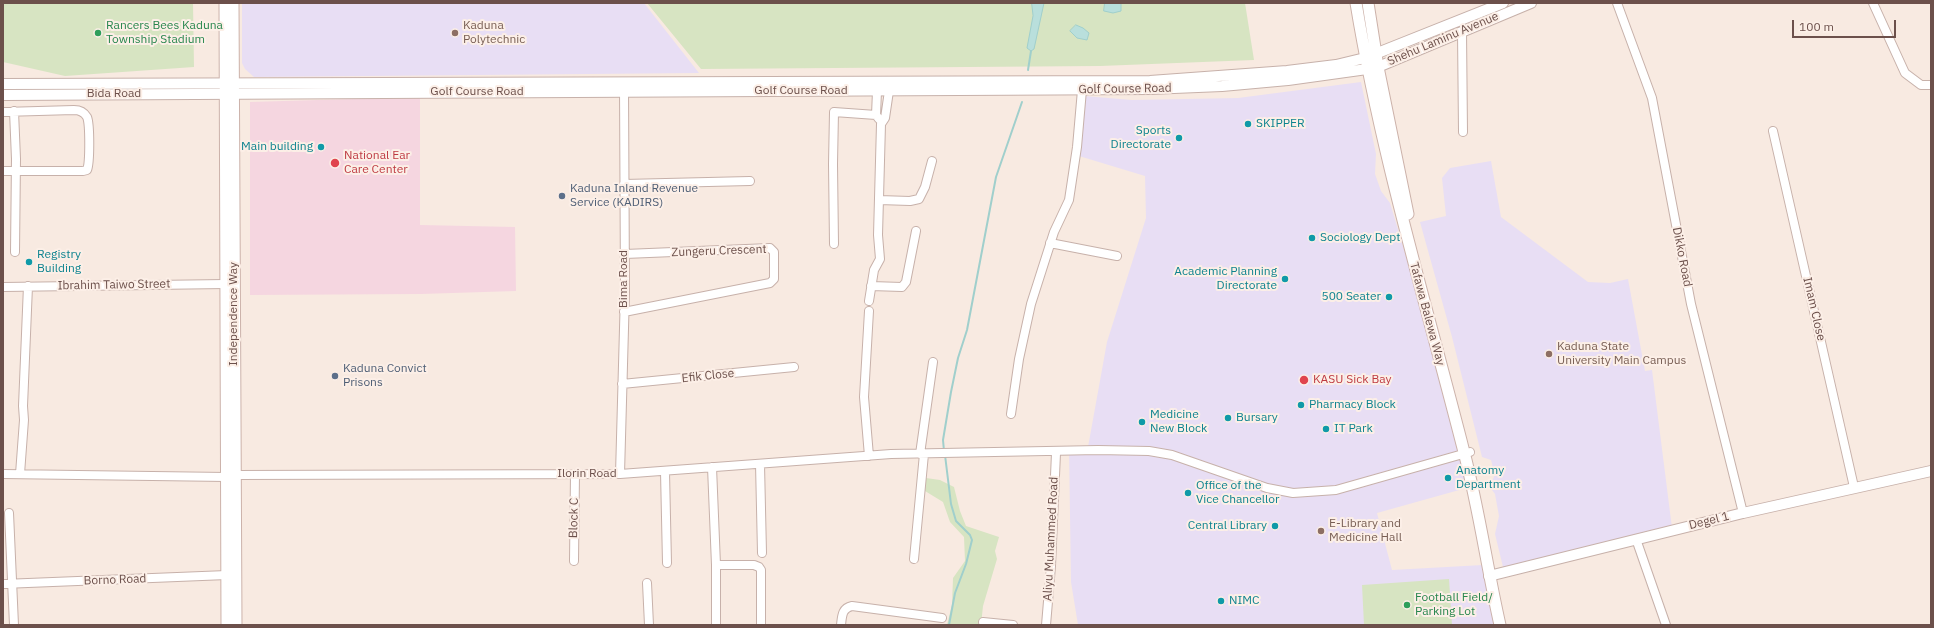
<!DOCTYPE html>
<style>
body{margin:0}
#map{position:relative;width:1934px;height:628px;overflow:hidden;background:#f8eae1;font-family:"IBM Plex Sans",sans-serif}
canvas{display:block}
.frame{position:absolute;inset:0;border:4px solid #6c504b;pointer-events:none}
.scale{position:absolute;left:1792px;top:20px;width:104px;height:18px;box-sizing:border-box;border:2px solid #6c504b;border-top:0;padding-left:5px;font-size:12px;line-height:14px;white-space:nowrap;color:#6c504b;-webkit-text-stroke:3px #fcefe7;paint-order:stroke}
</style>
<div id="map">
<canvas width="1934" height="628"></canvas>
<div class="frame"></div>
<div class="scale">100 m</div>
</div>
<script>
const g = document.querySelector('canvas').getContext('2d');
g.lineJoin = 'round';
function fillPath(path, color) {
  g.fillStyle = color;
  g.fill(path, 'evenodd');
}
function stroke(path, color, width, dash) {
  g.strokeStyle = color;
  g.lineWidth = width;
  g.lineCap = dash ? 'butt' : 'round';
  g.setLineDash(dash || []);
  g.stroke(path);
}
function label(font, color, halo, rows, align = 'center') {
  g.font = font + ' "IBM Plex Sans",sans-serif';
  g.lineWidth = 4;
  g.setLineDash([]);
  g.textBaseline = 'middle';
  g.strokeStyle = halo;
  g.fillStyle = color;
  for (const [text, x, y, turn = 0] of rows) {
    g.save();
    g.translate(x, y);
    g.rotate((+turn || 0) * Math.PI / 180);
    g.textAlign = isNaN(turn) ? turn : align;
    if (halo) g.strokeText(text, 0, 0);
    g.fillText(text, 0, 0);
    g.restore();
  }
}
fillPath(new Path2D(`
 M 242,3 L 644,3 L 699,73 L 254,77 L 245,69 L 242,63 Z
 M 1361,82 L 1376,154 L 1375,174 L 1381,191 L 1390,203 L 1426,322 L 1470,487 L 1377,513 L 1392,570 L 1483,565 L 1495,625 L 1078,625 L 1071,582 L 1069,447 L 1088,447 L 1107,342 L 1146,218 L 1145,176 L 1079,156 L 1084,96 L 1132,100 L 1238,98 Z
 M 1491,161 L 1501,217 L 1588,282 L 1610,283 L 1628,279 L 1645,371 L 1652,370 L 1672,528 L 1503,567 L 1495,534 L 1499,516 L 1495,494 L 1489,486 L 1494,477 L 1493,468 L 1491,460 L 1482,457 L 1452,337 L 1420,222 L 1446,216 L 1442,178 L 1450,168 Z`), '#e8def4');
fillPath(new Path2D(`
 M 420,97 L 420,225 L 515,227 L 516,291 L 421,294 L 250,295 L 250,102 Z`), '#f5d6e0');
fillPath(new Path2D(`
 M 3,3 L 193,3 L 194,67 L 65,76 L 3,62 Z
 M 647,3 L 1245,3 L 1254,60 L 1100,66 L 701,69 Z
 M 926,478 L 940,480 L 954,487 L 960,511 L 966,526 L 999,537 L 995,551 L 997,559 L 983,606 L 981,625 L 947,625 L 952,605 L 953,578 L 965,561 L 964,537 L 950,522 L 943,502 L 925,491 Z
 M 1449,579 L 1452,625 L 1364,625 L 1362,585 Z`), '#d7e4c2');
const water = new Path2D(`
 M 1032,3 L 1044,3 L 1034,49 L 1031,51 L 1027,48 L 1033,16 Z
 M 1105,3 L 1121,3 L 1121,11 L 1113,13 L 1104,11 Z
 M 1076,25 L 1083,28 L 1089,33 L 1087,40 L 1077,38 L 1070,31 Z`);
fillPath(water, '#b9dfdc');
stroke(water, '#a0cfcc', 1);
stroke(new Path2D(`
 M 1028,70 L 1031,51
 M 944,451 L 943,440 L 951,392 L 958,358 L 967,330 L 996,177 L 1022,102
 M 945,455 L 951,504 L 956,521 L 970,535 L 972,540 L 966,564 L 955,593 L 949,625`), '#a0cfcc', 2);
const minor = new Path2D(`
 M 1617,3 L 1652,98 L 1691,304 L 1743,513
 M 1873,3 L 1905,73 L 1921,85 L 1931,85
 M 1462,32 L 1463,132
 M 877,91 L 876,115 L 879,119
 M 14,111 L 16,159 L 15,252
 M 3,112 L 74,110 C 79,110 84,112 87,117 C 90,124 90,163 87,170 L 83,171 L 3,171
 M 1773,131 L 1854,487
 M 624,184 L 750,181
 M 879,200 L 910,201 L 919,199 L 925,187 L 932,161
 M 1050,243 L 1117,256
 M 834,244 L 833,164 L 834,112 L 876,115
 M 871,286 L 902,287 L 906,282 L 916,231
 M 3,287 L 226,284
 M 869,301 L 874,270 L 880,259 L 878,235 L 881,124 L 885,118 L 889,91
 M 869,311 L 864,397 L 869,456
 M 624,312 L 770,283 L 774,279 L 774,252 L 770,248 L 625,254
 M 622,384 L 794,367
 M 1011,414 L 1019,359 L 1031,304 L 1054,232 L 1069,200 L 1077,147 L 1082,90
 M 920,454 L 933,362
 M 760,464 L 762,553
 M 712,467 L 716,565 L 716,625
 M 665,472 L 667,563
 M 3,474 L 227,477
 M 20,474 L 24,420 L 23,406 L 28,286
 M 620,474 L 625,292 L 624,87
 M 235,475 L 620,474 L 891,454 L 1098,450 L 1149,451 L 1172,455 L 1267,488 L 1293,493 L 1336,490 L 1470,452
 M 9,513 L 14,625
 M 1636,539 L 1666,625
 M 914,559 L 924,454
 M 574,561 L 575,474
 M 716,565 L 754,565 L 759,567 L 761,570 L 761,625
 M 647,583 L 649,625
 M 3,584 L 227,575
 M 983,622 L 1013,625
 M 841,625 C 842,616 842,608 852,606 L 942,618
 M 1046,625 L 1051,566 L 1056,453`);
const tertiary = new Path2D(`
 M 3,84 L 1150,81 L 1287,71 L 1336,65 L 1365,58 L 1503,3
 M 3,95 L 1150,89 L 1222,86 L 1288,80 L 1367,69 L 1378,67 L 1531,3
 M 1489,576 L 1743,513 L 1931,471`);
const secondary = new Path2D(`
 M 225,3 L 227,625
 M 233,3 L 236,625
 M 1356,3 C 1381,155 1426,303 1464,452 C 1479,509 1487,568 1500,625
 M 1368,3 L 1378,67 L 1408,214`);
stroke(minor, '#c7b1aa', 10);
stroke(tertiary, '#c7b1aa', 12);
stroke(secondary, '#ccb2aa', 13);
stroke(minor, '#fff', 8);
stroke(tertiary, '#fff', 10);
stroke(secondary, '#fff', 11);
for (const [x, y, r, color] of [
 [98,33,4,"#2e9e5b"],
 [455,33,4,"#8d6e63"],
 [1248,124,4,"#0f9aa8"],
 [1179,138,4,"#0f9aa8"],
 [321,147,4,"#0f9aa8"],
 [335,163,5,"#e0444e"],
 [562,196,4,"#5c6f8a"],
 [1312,238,4,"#0f9aa8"],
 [29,262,4,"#0f9aa8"],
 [1285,279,4,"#0f9aa8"],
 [1389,297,4,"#0f9aa8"],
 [1549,354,4,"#8d6e63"],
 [335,376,4,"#5c6f8a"],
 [1304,380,5,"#e0444e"],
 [1301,405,4,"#0f9aa8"],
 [1228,418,4,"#0f9aa8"],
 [1142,422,4,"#0f9aa8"],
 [1326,429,4,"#0f9aa8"],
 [1448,478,4,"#0f9aa8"],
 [1188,493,4,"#0f9aa8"],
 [1275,526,4,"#0f9aa8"],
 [1321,531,4,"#8d6e63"],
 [1221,601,4,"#0f9aa8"],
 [1407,605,4,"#2e9e5b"]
]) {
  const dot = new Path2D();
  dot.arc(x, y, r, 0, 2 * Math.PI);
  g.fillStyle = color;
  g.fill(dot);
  stroke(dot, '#fcefe7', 1.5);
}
label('12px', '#27864d', '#fcefe7', [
 ["Rancers Bees Kaduna",106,26],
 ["Township Stadium",106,40],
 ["Football Field/",1415,598],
 ["Parking Lot",1415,612]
], 'left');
label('12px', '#785e54', '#fcefe7', [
 ["Kaduna",463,26],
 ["Polytechnic",463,40],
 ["Kaduna State",1557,347],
 ["University Main Campus",1557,361],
 ["E-Library and",1329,524],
 ["Medicine Hall",1329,538]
], 'left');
label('12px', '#6c504b', '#fcefe7', [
 ["Shehu Laminu Avenue",1443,39,-23],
 ["Golf Course Road",1125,89,-1],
 ["Golf Course Road",801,91],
 ["Golf Course Road",477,92],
 ["Bida Road",114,94],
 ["Zungeru Crescent",719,251,-2],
 ["Dikko Road",1682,257,79],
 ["Bima Road",624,279,-90],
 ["Ibrahim Taiwo Street",114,285,-1],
 ["Imam Close",1814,309,77],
 ["Independence Way",234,314,-90],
 ["Tafawa Balewa Way",1427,314,75],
 ["Efik Close",708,376,-6],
 ["Ilorin Road",587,474],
 ["Block C",574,518,-89],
 ["Degel 1",1709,521,-14],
 ["Aliyu Muhammed Road",1051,539,-87],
 ["Borno Road",115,580,-2]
]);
label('12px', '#0d838f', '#fcefe7', [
 ["SKIPPER",1256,124],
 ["Sports",1171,131,"right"],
 ["Directorate",1171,145,"right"],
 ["Main building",313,147,"right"],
 ["Sociology Dept",1320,238],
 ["Registry",37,255],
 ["Building",37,269],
 ["Academic Planning",1277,272,"right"],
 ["Directorate",1277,286,"right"],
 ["500 Seater",1381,297,"right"],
 ["Pharmacy Block",1309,405],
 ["Medicine",1150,415],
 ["New Block",1150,429],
 ["Bursary",1236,418],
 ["IT Park",1334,429],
 ["Anatomy",1456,471],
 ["Department",1456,485],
 ["Office of the",1196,486],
 ["Vice Chancellor",1196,500],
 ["Central Library",1267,526,"right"],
 ["NIMC",1229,601]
], 'left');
label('12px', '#be3a42', '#fcefe7', [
 ["National Ear",344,156],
 ["Care Center",344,170],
 ["KASU Sick Bay",1313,380]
], 'left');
label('12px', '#4e5e75', '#fcefe7', [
 ["Kaduna Inland Revenue",570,189],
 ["Service (KADIRS)",570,203],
 ["Kaduna Convict",343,369],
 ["Prisons",343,383]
], 'left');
</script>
